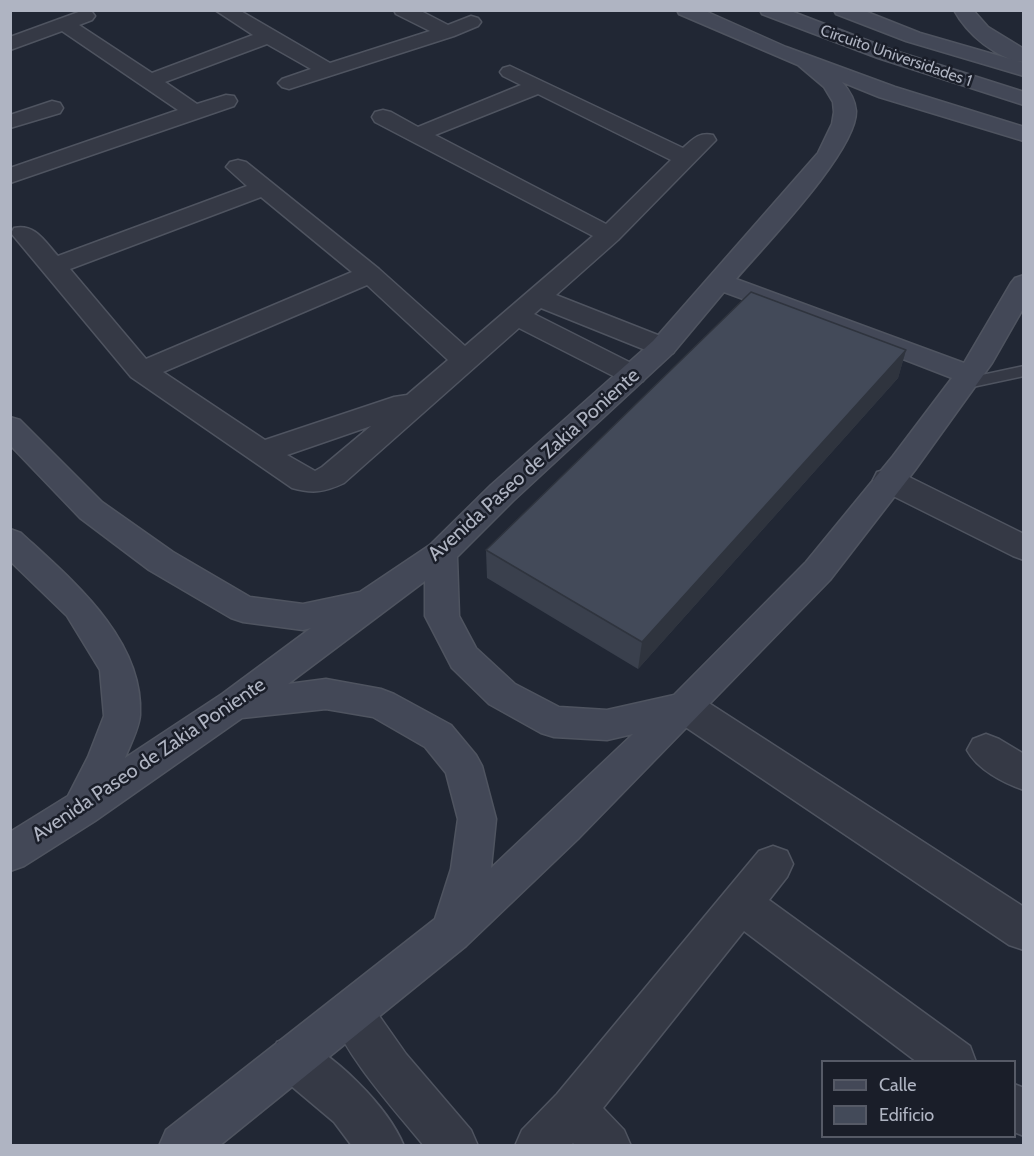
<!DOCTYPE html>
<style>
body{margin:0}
#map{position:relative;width:1034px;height:1156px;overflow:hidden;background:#212734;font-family:Cabin,sans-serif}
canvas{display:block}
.frame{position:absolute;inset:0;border:12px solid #afb4c2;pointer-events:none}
.legend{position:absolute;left:821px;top:1060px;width:195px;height:78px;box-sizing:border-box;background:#1a1e29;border:2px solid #565a66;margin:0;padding:8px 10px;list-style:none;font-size:18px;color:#afb4c2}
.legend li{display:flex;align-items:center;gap:12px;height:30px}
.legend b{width:30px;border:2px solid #565a66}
</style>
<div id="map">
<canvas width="1034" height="1156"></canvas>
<div class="frame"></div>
<ul class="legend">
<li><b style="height:8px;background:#434857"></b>Calle</li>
<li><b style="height:16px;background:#434a59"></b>Edificio</li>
</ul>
</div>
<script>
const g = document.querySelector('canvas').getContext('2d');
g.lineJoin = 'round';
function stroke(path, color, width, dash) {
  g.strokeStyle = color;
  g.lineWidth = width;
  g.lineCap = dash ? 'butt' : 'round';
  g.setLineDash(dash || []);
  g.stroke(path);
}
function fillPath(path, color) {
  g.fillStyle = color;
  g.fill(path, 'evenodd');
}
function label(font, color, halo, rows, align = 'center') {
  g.font = font + ' Cabin,sans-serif';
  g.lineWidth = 5;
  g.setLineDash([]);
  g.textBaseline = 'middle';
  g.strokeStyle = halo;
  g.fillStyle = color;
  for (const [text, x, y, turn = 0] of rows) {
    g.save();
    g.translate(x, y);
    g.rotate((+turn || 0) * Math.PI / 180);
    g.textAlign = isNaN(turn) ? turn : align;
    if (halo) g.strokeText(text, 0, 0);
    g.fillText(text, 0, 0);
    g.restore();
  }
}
const lane = new Path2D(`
 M 1024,366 L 1024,376 L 963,389 L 955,384 L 963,379 Z`);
const street = new Path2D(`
 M 84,10 L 92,12 L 95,16 L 92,20 L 79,25 L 152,73 L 253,35 L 215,10 L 239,10 L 330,63 L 430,31 L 396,14 L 394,10 L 419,10 L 448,25 L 471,16 L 478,18 L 481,22 L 478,26 L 454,36 L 289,89 L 282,87 L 278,83 L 282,79 L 311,69 L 267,44 L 165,82 L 197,104 L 226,95 L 234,96 L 237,101 L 234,106 L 10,183 L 10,168 L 178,110 L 62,31 L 10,50 L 10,37 Z
 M 510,66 L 683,148 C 693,139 699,132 713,135 L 716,140 L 618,240 L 556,295 L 673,341 L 677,347 L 673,353 L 663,356 L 653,353 L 541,308 L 534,314 L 643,369 L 647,375 L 643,381 L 633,384 L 623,381 L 519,328 L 344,483 C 325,492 313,494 292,488 L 131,377 L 11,233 L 14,228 C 35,223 45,242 58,256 L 247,186 L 226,167 L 230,162 L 238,160 L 246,162 L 379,269 L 465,346 L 593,236 L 375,122 L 372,117 L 375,112 L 383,110 L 391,112 L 418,127 L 521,85 L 503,76 L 500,72 L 503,68 ZM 538,94 L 671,160 L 606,224 L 435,135 ZM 261,197 L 352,272 L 146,359 L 70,269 ZM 367,285 L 448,360 L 407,395 L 394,397 L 265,440 L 163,372 ZM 371,426 L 322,467 L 315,471 L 287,455 Z
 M 52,101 L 60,103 L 63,108 L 60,113 L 10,128 L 10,115 Z
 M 888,469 L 899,472 L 1024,534 L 1024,560 L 1013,556 L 877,488 L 873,480 L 877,472 Z
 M 685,692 L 698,696 L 1024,907 L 1024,950 L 1009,945 L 672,718 L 667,707 L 672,696 Z
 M 986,734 L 999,739 L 1024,754 L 1024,790 C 1003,783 977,769 967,750 L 973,739 Z
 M 773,846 L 787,851 L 793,864 L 787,877 L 769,900 L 970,1046 L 976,1062 L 917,1062 L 744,931 L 603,1108 L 624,1130 L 631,1146 L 575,1146 L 573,1143 L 571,1146 L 515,1146 L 522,1130 L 557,1094 L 759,851 Z
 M 351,990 L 366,997 L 406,1054 L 471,1130 L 478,1146 L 424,1146 C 390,1104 350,1062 329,1012 L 336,997 Z
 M 293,1036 C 333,1052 388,1106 404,1146 L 352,1146 L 334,1122 L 277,1074 L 271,1058 L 277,1042 Z
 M 1014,1084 L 1024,1088 L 1024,1136 L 1014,1132 Z`);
const secondary = new Path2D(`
 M 677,10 L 703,10 L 786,47 L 895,87 L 1024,127 L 1024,141 L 879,97 L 842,82 C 849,90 855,99 856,111 C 857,151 764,246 736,279 L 964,363 L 1011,283 L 1015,278 L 1024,275 L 1024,307 L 992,363 L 915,470 L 830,580 L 578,839 L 466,946 L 219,1146 L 159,1146 L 166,1130 L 435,919 L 451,869 L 458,819 L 446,773 L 425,747 L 373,717 L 326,709 L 242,718 L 95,821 L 24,866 L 10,871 L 10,832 L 68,796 L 88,757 L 104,716 L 100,670 L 67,616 L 10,561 L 10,529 L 21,533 C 72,580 144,639 140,715 C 139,729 130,745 125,758 L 222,694 L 311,628 L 303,630 L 243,622 L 231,618 L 149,570 L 80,518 L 10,445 L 10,417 L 20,420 L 102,502 L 173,552 L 250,597 L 303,604 L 360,592 L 430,545 L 491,485 L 653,341 L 818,153 L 832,124 L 834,112 L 833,102 L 824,87 L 798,65 L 679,14 ZM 724,292 L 836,333 L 952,378 L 893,456 L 806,562 L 674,695 L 607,710 L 559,707 L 515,684 L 476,648 L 459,616 L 457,557 L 513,501 L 673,353 ZM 425,581 L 425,616 L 452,668 L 489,704 L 541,733 L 554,737 L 607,740 L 633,734 L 491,868 L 496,819 L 482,766 L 476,755 L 451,725 L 394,694 L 381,689 L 326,679 L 288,684 Z
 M 760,10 L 788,10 L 892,50 L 1024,92 L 1024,105 L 878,58 L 762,14 Z
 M 834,10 L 862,10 L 920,33 L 1024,63 L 1024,76 L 906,41 L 836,14 Z
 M 954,10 L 973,10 L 988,27 L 1024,49 L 1024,62 C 996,59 967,34 954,10 Z`);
stroke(lane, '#4f5460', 3);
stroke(street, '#4f5460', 3);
stroke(secondary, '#4f5460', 3);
fillPath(lane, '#353945');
fillPath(street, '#353945');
fillPath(secondary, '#434857');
fillPath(new Path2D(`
 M 906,350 L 898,378 L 638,669 L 487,578 L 486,550 Z`), '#3a404d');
fillPath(new Path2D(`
 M 906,350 L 898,378 L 638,669 L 642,642 Z`), '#2f343e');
const building = new Path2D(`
 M 751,292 L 906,350 L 642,642 L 486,550 Z`);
fillPath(building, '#434a59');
stroke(building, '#2f343e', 1.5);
label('16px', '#afb4c2', '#1a1e29', [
 ["Circuito Universidades 1",896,56,19]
]);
label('20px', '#afb4c2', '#1a1e29', [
 ["Avenida Paseo de Zakia Poniente",534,465,-42],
 ["Avenida Paseo de Zakia Poniente",149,760,-34]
]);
</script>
